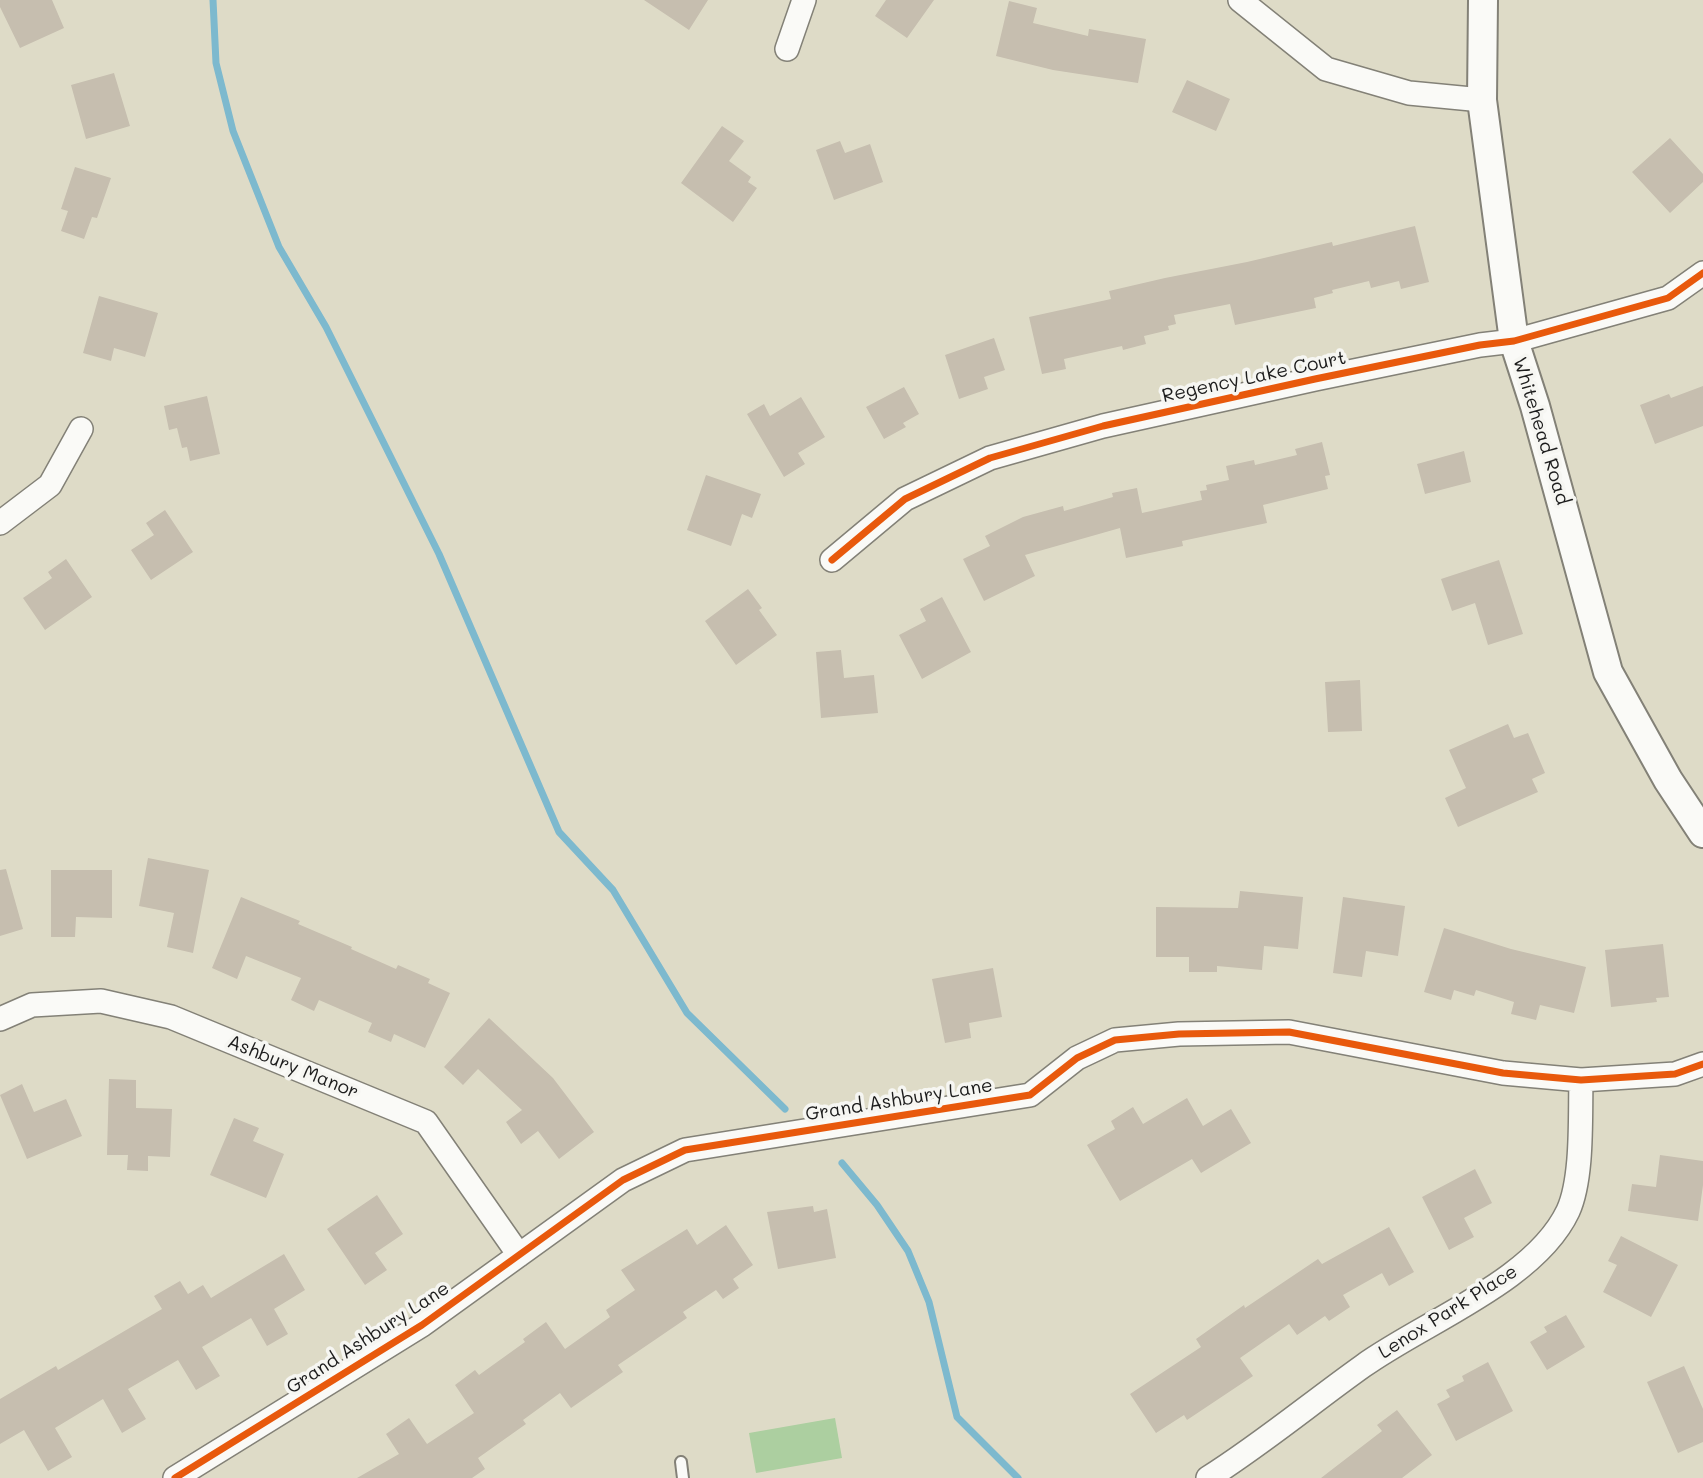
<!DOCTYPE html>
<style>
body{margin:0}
canvas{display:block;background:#dedbc7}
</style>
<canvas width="1703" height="1478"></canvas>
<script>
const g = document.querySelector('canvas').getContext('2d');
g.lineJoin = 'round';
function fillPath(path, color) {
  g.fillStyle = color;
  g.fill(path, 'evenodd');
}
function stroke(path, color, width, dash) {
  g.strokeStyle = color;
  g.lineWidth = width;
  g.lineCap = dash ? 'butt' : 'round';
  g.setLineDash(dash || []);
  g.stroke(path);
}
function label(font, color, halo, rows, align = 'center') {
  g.font = font + ' Mali,sans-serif';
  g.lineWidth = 7;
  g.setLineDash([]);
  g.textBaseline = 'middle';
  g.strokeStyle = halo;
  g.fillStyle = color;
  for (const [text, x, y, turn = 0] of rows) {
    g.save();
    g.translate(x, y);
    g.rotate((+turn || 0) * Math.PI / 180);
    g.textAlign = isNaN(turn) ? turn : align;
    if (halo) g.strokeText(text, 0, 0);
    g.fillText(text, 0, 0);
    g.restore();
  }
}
fillPath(new Path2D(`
 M 835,1418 L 842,1458 L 756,1473 L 749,1433 Z`), '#accfa0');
stroke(new Path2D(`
 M 213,0 L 216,63 L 233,131 L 279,247 L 326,327 L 439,554 L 559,832 L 613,890 L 687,1013 L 785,1109
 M 842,1163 L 877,1205 L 908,1251 L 929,1302 L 957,1417 L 1018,1478`), '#7db9ce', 7);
fillPath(new Path2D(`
 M 0,0 L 52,0 L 64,28 L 20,48 L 0,7 Z
 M 644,0 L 708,0 L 689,30 Z
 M 886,0 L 934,0 L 907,38 L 875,16 Z
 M 1009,1 L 1037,8 L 1033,23 L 1088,36 L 1089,29 L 1146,39 L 1138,83 L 1053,70 L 996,56 Z
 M 114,73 L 130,126 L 86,139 L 71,85 Z
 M 1187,80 L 1230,99 L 1216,131 L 1172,112 Z
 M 722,126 L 744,141 L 729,161 L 751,177 L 748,182 L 757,188 L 733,222 L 681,183 Z
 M 1670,138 L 1703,174 L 1703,182 L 1670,213 L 1632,172 Z
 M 840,141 L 845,153 L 870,144 L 883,182 L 834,200 L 816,150 Z
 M 75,167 L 111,178 L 97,218 L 92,217 L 84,239 L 61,231 L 68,211 L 61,209 Z
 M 1415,226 L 1429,282 L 1401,289 L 1399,281 L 1371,288 L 1369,281 L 1332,290 L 1333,293 L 1314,298 L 1316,308 L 1235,325 L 1230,304 L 1174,315 L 1176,324 L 1168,326 L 1169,330 L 1144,336 L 1146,344 L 1123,350 L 1122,346 L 1064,359 L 1066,369 L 1042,374 L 1029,317 L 1111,299 L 1109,291 L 1165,278 L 1247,262 L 1332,242 L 1333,246 Z
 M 99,296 L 158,313 L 145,357 L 114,348 L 111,361 L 83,353 Z
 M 994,338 L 1005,370 L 984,377 L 988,389 L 959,399 L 945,355 Z
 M 1703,386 L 1703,426 L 1655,444 L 1640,405 L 1669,394 L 1671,398 Z
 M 904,387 L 919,414 L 903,423 L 906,427 L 884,439 L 866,407 Z
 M 207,396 L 220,454 L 190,461 L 187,447 L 182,448 L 177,428 L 169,430 L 164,406 Z
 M 801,397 L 825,437 L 798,453 L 805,464 L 784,477 L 747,414 L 764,404 L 770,416 Z
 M 1322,442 L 1330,475 L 1325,476 L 1328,489 L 1263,505 L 1267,523 L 1182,541 L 1183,546 L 1126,558 L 1120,528 L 1025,555 L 1035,576 L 984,601 L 963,559 L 990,546 L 985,536 L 1023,517 L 1063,506 L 1064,511 L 1113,497 L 1112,493 L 1137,488 L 1142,513 L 1202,500 L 1200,491 L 1207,490 L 1206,485 L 1229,480 L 1226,466 L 1254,460 L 1255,465 L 1297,455 L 1295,449 Z
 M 1464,451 L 1471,482 L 1425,494 L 1417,464 Z
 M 706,475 L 761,494 L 752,518 L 742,514 L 731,546 L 687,530 Z
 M 165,510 L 193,552 L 151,580 L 131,550 L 154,535 L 146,523 Z
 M 66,559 L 92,597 L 45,630 L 23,598 L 52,578 L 48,572 Z
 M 1499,560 L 1523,634 L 1488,645 L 1475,603 L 1452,611 L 1441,579 Z
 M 748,589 L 762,608 L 759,610 L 777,635 L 736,665 L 705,621 Z
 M 942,597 L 971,652 L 922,679 L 899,635 L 926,621 L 920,609 Z
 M 841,650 L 844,678 L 874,675 L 878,713 L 821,718 L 816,652 Z
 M 1360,680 L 1362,731 L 1328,732 L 1325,682 Z
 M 1508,724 L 1514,738 L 1528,733 L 1545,773 L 1532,779 L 1538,792 L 1458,827 L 1445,798 L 1466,788 L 1449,750 Z
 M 148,858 L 209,870 L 193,953 L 167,947 L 174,913 L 139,906 Z
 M 6,869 L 23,929 L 0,936 L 0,870 Z
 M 51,870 L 112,870 L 112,918 L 76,917 L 75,937 L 51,937 Z
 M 1240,891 L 1303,897 L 1298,949 L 1264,946 L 1262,970 L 1217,966 L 1217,972 L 1189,972 L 1189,957 L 1156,957 L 1156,907 L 1238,908 Z
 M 241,897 L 300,921 L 298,924 L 352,947 L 351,949 L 396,969 L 398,965 L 430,979 L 428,983 L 450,993 L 425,1048 L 394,1034 L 391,1042 L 368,1032 L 372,1023 L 319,1000 L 314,1011 L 291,1000 L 301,978 L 246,956 L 237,979 L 212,968 Z
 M 1343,897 L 1405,906 L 1398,956 L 1366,951 L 1362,977 L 1333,973 Z
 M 1444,928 L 1511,949 L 1586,967 L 1574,1013 L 1540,1005 L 1536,1020 L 1511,1014 L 1514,1002 L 1476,990 L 1474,996 L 1454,990 L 1451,1000 L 1424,992 Z
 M 1663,944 L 1669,997 L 1656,998 L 1657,1002 L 1611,1007 L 1605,950 Z
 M 993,968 L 1002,1017 L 969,1023 L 971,1038 L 945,1043 L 932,979 Z
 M 489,1018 L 553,1078 L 594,1132 L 559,1159 L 538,1131 L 521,1144 L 506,1122 L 522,1110 L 478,1069 L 463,1085 L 444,1067 Z
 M 109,1079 L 136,1080 L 136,1108 L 172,1109 L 170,1157 L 148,1156 L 148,1171 L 127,1170 L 128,1155 L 107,1155 Z
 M 22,1084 L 34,1112 L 66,1099 L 82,1136 L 27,1159 L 0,1095 Z
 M 1187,1098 L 1203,1126 L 1231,1109 L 1251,1143 L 1201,1173 L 1192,1159 L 1120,1201 L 1087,1145 L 1115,1129 L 1111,1121 L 1133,1107 L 1143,1124 Z
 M 234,1118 L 259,1128 L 253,1141 L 284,1154 L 266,1198 L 210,1175 Z
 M 1660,1155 L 1703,1161 L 1703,1185 L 1698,1221 L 1628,1211 L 1632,1184 L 1656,1187 Z
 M 1475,1169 L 1492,1203 L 1464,1218 L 1474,1237 L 1449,1250 L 1422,1197 Z
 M 377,1195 L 403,1234 L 375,1253 L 387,1270 L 365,1285 L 327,1229 Z
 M 813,1206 L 814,1212 L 827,1209 L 836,1258 L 778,1269 L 767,1212 Z
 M 726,1225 L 753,1265 L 733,1279 L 739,1288 L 723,1299 L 716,1290 L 683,1312 L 687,1318 L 618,1365 L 623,1372 L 571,1408 L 560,1393 L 523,1420 L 526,1424 L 478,1458 L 485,1469 L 472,1478 L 357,1478 L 399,1454 L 386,1434 L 409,1418 L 427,1444 L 474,1413 L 455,1385 L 475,1370 L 479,1375 L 525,1342 L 523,1339 L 546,1322 L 565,1349 L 610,1317 L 606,1310 L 635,1290 L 621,1270 L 687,1229 L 697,1245 Z
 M 1389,1227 L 1414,1272 L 1389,1286 L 1382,1273 L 1343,1295 L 1350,1307 L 1329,1321 L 1325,1316 L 1297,1335 L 1289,1324 L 1240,1358 L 1253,1376 L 1187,1420 L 1184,1415 L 1156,1433 L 1130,1394 L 1201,1347 L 1196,1339 L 1244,1305 L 1245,1308 L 1318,1259 L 1322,1264 Z
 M 1621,1236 L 1678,1265 L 1651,1317 L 1603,1292 L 1617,1265 L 1608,1261 Z
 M 284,1254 L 305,1290 L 274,1309 L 288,1334 L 267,1346 L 251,1318 L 202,1347 L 220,1376 L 196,1390 L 178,1360 L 128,1389 L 146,1419 L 122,1433 L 103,1399 L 55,1428 L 72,1457 L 48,1471 L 24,1430 L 0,1444 L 0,1399 L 56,1366 L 58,1370 L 162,1309 L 154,1296 L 180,1281 L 188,1294 L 203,1285 L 211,1298 Z
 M 1566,1315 L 1585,1347 L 1547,1370 L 1530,1342 L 1547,1332 L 1544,1327 Z
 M 1488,1362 L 1513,1411 L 1456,1441 L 1437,1404 L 1450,1397 L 1446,1390 L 1464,1381 L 1462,1376 Z
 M 1684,1366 L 1703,1409 L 1703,1442 L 1678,1453 L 1647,1382 Z
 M 1397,1410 L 1432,1455 L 1402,1478 L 1321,1478 L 1382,1431 L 1377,1425 Z`), '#c6beaf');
const service = new Path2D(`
 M 681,1462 L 683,1478`);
const minor = new Path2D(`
 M 1240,0 L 1326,69 L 1409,93 L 1482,100
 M 787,49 L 804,0
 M 0,523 L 50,485 L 81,429
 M 832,560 L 905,499 L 990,458 L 1103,426 L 1315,379 L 1480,345 L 1514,341 L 1668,298 L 1703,273
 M 0,1019 L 32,1005 L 101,1001 L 171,1017 L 426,1122 L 519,1255
 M 175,1478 L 422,1325 L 623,1180 L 685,1150 L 1030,1095 L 1077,1058 L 1115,1040 L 1179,1034 L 1289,1032 L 1503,1073 L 1581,1080 L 1675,1074 L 1703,1064
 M 1208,1478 C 1262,1444 1311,1403 1363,1366 C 1424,1322 1535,1281 1568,1211 C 1583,1178 1580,1117 1581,1080`);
const tertiary = new Path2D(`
 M 1483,0 L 1482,100 L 1514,341 L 1535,406 L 1608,672 L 1668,780 L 1703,833`);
stroke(service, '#838177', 14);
stroke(minor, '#838177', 26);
stroke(tertiary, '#838177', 32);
stroke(service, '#fafaf7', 10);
stroke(minor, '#fafaf7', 23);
stroke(tertiary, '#fafaf7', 28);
stroke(new Path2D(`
 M 832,560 L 905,499 L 990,458 L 1103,426 L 1315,379 L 1480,345 L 1514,341 L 1668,298 L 1703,273
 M 175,1478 L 422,1325 L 623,1180 L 685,1150 L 1030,1095 L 1077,1058 L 1115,1040 L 1179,1034 L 1289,1032 L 1503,1073 L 1581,1080 L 1675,1074 L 1703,1064`), '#e8590c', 7);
label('19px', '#1c1c1c', '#f6f6f2', [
 ["Regency Lake Court",1254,377,-12],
 ["Whitehead Road",1541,431,73],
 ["Ashbury Manor",293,1067,22],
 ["Grand Ashbury Lane",899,1100,-9],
 ["Lenox Park Place",1448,1312,-32],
 ["Grand Ashbury Lane",368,1338,-33]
]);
</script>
